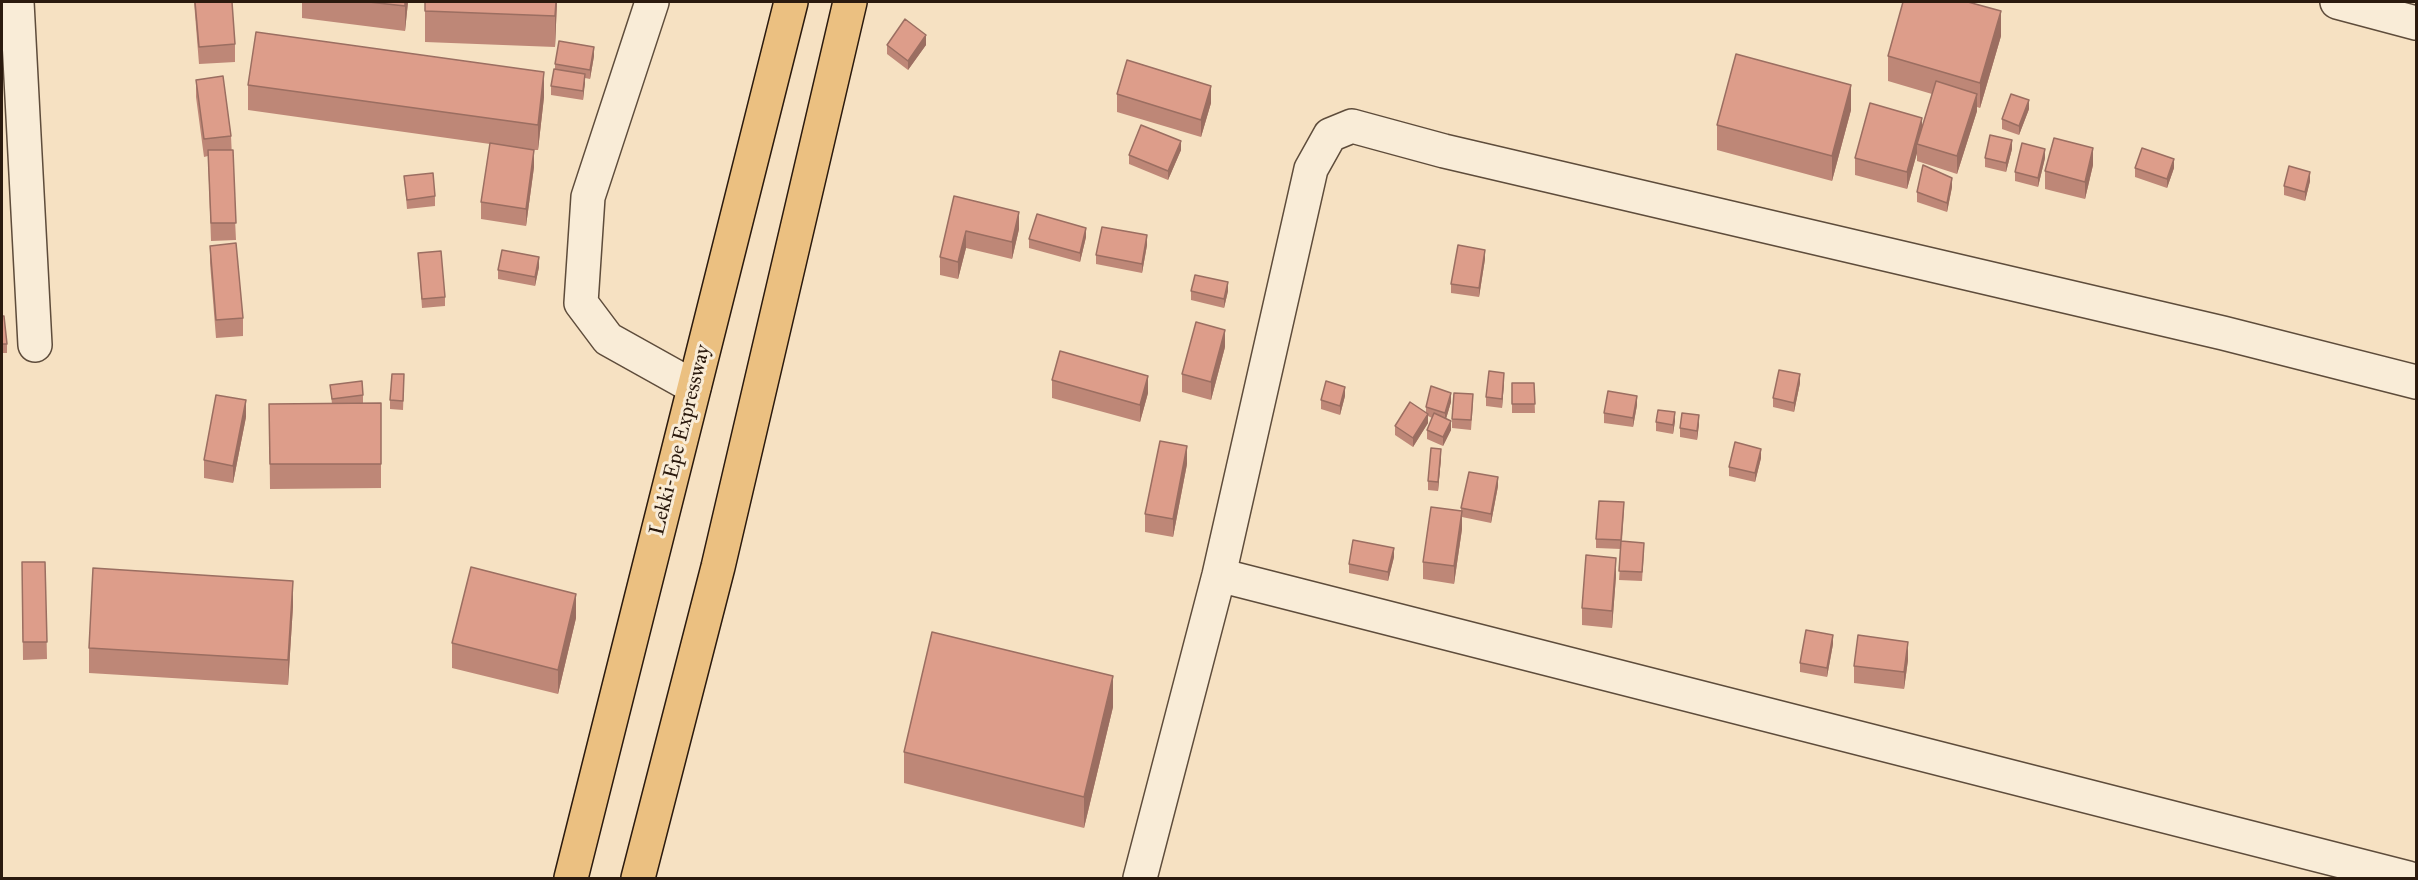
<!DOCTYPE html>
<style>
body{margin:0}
#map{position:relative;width:2418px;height:880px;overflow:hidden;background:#f6e1c2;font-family:"IM FELL Great Primer",serif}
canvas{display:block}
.frame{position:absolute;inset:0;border:3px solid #2b1a0e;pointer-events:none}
</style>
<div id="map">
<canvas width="2418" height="880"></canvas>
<div class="frame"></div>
</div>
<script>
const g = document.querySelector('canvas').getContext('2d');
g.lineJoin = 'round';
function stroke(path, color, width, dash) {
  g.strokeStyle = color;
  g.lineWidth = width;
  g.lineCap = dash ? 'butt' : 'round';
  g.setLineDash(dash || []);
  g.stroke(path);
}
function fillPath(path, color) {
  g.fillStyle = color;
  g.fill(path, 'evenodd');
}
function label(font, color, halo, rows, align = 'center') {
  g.font = font + ' "IM FELL Great Primer",serif';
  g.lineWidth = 6;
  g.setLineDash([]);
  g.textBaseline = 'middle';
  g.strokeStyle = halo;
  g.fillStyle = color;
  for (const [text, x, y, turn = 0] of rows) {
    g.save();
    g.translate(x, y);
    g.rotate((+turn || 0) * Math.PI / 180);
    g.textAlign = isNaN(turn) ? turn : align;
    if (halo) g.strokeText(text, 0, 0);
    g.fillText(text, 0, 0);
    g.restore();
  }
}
const street = new Path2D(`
 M 17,2 L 35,345
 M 652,2 L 588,197 L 581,303 L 608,339 L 694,387
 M 2337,2 L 2416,23
 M 1219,575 L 2408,878
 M 1140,878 L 1219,575 L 1311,169 L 1330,135 L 1352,126 L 1444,151 L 2223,333 L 2416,382`);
const highway = new Path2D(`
 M 571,878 L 791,2
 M 638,878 L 718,567 L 850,2`);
stroke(street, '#5e4c3b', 36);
stroke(highway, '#2b1a0e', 36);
stroke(street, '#f9ecd7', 33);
stroke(highway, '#ebc081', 33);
fillPath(new Path2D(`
 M 194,2 L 232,2 L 235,44 L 235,62 L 199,64 Z
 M 302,2 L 408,2 L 405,31 L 302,18 Z
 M 425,2 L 557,2 L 555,47 L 425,42 Z
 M 2001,36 L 1980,108 L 1977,107 L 1977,111 L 1957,174 L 1917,161 L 1917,153 L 1907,189 L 1855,175 L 1855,158 L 1922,127 L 1932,94 L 1888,81 L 1888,56 Z
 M 887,45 L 926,45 L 908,70 L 887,54 Z
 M 594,56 L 590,79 L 585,78 L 583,100 L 551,95 L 551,86 L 555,69 L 555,64 Z
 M 196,80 L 231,136 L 236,240 L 211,241 L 208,156 L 204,157 L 196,97 Z
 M 248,85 L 544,97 L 538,150 L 534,150 L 534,167 L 526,226 L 481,219 L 481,202 L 490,144 L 248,110 Z
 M 1117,94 L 1211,103 L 1201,137 L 1117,112 Z
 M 2029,109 L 2019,135 L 2002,129 L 2002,119 Z
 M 1851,110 L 1832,181 L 1717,150 L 1717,125 Z
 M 2012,149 L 2006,172 L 1985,167 L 1985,158 Z
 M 1181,150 L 1168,180 L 1129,164 L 1129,155 Z
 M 2045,158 L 2038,187 L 2015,181 L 2015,172 Z
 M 2093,165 L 2085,199 L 2045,189 L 2045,171 Z
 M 2135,168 L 2174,168 L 2167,188 L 2135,177 Z
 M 404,176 L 435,196 L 435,206 L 407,209 Z
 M 2310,181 L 2305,201 L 2284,195 L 2284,186 Z
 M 1952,187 L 1947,212 L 1917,202 L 1917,192 Z
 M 954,196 L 1019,229 L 1012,259 L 966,248 L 958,279 L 940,275 L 940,257 Z
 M 1086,237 L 1080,262 L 1029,248 L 1029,239 Z
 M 1147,245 L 1142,273 L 1096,264 L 1096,255 Z
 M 210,246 L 243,318 L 243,336 L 216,338 L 210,263 Z
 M 418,253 L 445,297 L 445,306 L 422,308 Z
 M 1485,259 L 1479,297 L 1451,293 L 1451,284 Z
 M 539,267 L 535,286 L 498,279 L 498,270 Z
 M 1191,291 L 1228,291 L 1224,308 L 1191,300 Z
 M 2,316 L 7,344 L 7,353 L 2,353 Z
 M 1225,347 L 1211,400 L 1182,392 L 1182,374 Z
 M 1052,380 L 1148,393 L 1140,422 L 1052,398 Z
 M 1504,382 L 1502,408 L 1486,406 L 1486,397 Z
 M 404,383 L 403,410 L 390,409 L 390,400 Z
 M 1512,383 L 1534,383 L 1535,413 L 1512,413 Z
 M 1800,383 L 1794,412 L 1773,407 L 1773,398 Z
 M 330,385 L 363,395 L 363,403 L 381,403 L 381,488 L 270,489 L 269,404 L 332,404 Z
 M 1345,396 L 1340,415 L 1321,409 L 1321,400 Z
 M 1451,402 L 1446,419 L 1451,430 L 1443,446 L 1427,439 L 1427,430 L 1432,418 L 1428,416 L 1428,423 L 1413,447 L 1395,435 L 1395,426 L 1426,413 L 1426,407 Z
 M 1473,403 L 1471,430 L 1452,428 L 1452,419 Z
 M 1637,405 L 1633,427 L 1604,423 L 1604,413 Z
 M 246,417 L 233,483 L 204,478 L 204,460 Z
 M 1675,421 L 1673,434 L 1656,431 L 1656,422 Z
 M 1699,424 L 1697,440 L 1680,437 L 1680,428 Z
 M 1441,458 L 1438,491 L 1428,490 L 1428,481 Z
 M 1761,458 L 1755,482 L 1729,476 L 1729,467 Z
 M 1187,464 L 1173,537 L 1145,532 L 1145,514 Z
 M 1498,486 L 1491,523 L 1462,517 L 1462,529 L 1454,584 L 1423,579 L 1423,562 L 1461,511 L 1461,508 Z
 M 1624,511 L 1622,541 L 1644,552 L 1642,581 L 1619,580 L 1621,549 L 1596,548 L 1596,539 Z
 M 1394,557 L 1388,581 L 1349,573 L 1349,564 Z
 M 22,562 L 45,562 L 47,659 L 23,660 Z
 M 1616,576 L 1612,628 L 1582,625 L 1582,608 Z
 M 293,606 L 288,685 L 89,673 L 89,648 Z
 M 576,618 L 558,694 L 452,668 L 452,643 Z
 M 1833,644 L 1827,677 L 1800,672 L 1800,663 Z
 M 1908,660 L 1904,689 L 1854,683 L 1854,666 Z
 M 1113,707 L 1084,828 L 904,783 L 904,752 Z`), '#be8777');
fillPath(new Path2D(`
 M 405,2 L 408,2 L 405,31 Z
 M 556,2 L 557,2 L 555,47 L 555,16 Z
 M 2001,11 L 2001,36 L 1980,108 L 1980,83 Z
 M 926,35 L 926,45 L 908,70 L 908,61 Z
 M 594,47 L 594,56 L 590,79 L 590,70 Z
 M 544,72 L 544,97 L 538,150 L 538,125 Z
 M 585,74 L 585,83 L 583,100 L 583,91 Z
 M 1851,85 L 1851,110 L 1832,181 L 1832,156 Z
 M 1211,86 L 1211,103 L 1201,137 L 1201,120 Z
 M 1977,94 L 1977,111 L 1957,174 L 1957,156 Z
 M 2029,100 L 2029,109 L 2019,135 L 2019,126 Z
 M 1922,118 L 1922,135 L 1917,144 L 1917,153 L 1907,189 L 1907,172 Z
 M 2012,140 L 2012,149 L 2006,172 L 2006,163 Z
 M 1181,141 L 1181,150 L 1168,180 L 1168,171 Z
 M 2093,148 L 2093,165 L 2085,199 L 2085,182 Z
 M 2045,149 L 2045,158 L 2038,187 L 2038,178 Z
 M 534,150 L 534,167 L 526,226 L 526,209 Z
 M 2174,159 L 2174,168 L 2167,188 L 2167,179 Z
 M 2310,172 L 2310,181 L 2305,201 L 2305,192 Z
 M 1952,178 L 1952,187 L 1947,212 L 1947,203 Z
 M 1019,212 L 1019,229 L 1012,259 L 1012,242 Z
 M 1086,228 L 1086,237 L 1080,262 L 1080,253 Z
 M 966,231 L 966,248 L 958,279 L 958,262 Z
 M 1147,235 L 1147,245 L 1142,273 L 1142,264 Z
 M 1485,250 L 1485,259 L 1479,297 L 1479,288 Z
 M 539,257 L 539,267 L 535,286 L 535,277 Z
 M 1228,282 L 1228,291 L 1224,308 L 1224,299 Z
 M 1225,330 L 1225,347 L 1211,400 L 1211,382 Z
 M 1504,373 L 1504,382 L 1502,408 L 1502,399 Z
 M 1800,374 L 1800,383 L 1794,412 L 1794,403 Z
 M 1148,376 L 1148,393 L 1140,422 L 1140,405 Z
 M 1345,387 L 1345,396 L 1340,415 L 1340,406 Z
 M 1451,393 L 1451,402 L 1445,422 L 1445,413 Z
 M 1637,396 L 1637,405 L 1633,427 L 1633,418 Z
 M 246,400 L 246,417 L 233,483 L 233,466 Z
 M 1675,412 L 1675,421 L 1673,434 L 1673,425 Z
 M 1428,414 L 1428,423 L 1413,447 L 1413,438 Z
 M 1699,415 L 1699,424 L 1697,440 L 1697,431 Z
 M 1451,421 L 1451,430 L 1443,446 L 1443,437 Z
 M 1187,446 L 1187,464 L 1173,537 L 1173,519 Z
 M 1441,449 L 1441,458 L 1438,491 L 1438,482 Z
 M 1761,449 L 1761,458 L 1755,482 L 1755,473 Z
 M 1498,477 L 1498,486 L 1491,523 L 1491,514 Z
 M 1462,511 L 1462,529 L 1454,584 L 1454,566 Z
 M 1394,548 L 1394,557 L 1388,581 L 1388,572 Z
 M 1616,558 L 1616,576 L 1612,628 L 1612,611 Z
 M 293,581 L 293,606 L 288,685 L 288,660 Z
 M 576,594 L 576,618 L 558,694 L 558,670 Z
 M 1833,635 L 1833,644 L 1827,677 L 1827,668 Z
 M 1908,642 L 1908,660 L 1904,689 L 1904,672 Z
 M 1113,676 L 1113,707 L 1084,828 L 1084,797 Z`), '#9b6e61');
const building = new Path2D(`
 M 195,2 L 232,2 L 235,44 L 199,47 Z
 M 369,2 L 405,2 L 405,6 Z
 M 425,2 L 556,2 L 555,16 L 425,11 Z
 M 1903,2 L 1968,2 L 2001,11 L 1980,83 L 1888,56 Z
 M 905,19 L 926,35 L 908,61 L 887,45 Z
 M 256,32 L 544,72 L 538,125 L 248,85 Z
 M 559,41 L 594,47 L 590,70 L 555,64 Z
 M 1736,54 L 1851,85 L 1832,156 L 1717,125 Z
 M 1127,60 L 1211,86 L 1201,120 L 1117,94 Z
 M 554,69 L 585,74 L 583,91 L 551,86 Z
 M 223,76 L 231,136 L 204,139 L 196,80 Z
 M 1936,81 L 1977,94 L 1957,156 L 1917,144 Z
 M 2011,94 L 2029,100 L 2019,126 L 2002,119 Z
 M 1870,103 L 1922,118 L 1907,172 L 1855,158 Z
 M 1141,125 L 1181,141 L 1168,171 L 1129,155 Z
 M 1990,135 L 2012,140 L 2006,163 L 1985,158 Z
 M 2054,138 L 2093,148 L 2085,182 L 2045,171 Z
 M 490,143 L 534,150 L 526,209 L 481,202 Z
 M 2022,143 L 2045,149 L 2038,178 L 2015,172 Z
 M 2142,148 L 2174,159 L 2167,179 L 2135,168 Z
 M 208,150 L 233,150 L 236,223 L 211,223 Z
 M 1923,165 L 1952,178 L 1947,203 L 1917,192 Z
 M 2289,166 L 2310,172 L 2305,192 L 2284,186 Z
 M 433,173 L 435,196 L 407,200 L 404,176 Z
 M 954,196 L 1019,212 L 1012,242 L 966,231 L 958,262 L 940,257 Z
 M 1037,214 L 1086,228 L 1080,253 L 1029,239 Z
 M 1102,227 L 1147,235 L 1142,264 L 1096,255 Z
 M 236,243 L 243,318 L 216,320 L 210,246 Z
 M 1458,245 L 1485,250 L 1479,288 L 1451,284 Z
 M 502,250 L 539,257 L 535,277 L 498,270 Z
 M 441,251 L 445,297 L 422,299 L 418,253 Z
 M 1195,275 L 1228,282 L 1224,299 L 1191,291 Z
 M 2,316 L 4,316 L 7,344 L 2,344 Z
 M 1196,322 L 1225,330 L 1211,382 L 1182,374 Z
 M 1060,351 L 1148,376 L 1140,405 L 1052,380 Z
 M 1779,370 L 1800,374 L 1794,403 L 1773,398 Z
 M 1489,371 L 1504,373 L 1502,399 L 1486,397 Z
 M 392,374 L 404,374 L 403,401 L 390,400 Z
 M 362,381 L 363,395 L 332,399 L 330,385 Z
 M 1326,381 L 1345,387 L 1340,406 L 1321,400 Z
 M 1512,383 L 1534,383 L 1535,404 L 1512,404 Z
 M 1431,386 L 1451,393 L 1445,413 L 1426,407 Z
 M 1608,391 L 1637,396 L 1633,418 L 1604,413 Z
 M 1454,393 L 1473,394 L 1471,420 L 1452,419 Z
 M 216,395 L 246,400 L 233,466 L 204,460 Z
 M 1410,402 L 1428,414 L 1413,438 L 1395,426 Z
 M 381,403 L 381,464 L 270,464 L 269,404 Z
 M 1658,410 L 1675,412 L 1673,425 L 1656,422 Z
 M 1434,413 L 1451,421 L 1443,437 L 1427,430 Z
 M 1682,413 L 1699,415 L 1697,431 L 1680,428 Z
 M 1160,441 L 1187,446 L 1173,519 L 1145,514 Z
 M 1735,442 L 1761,449 L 1755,473 L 1729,467 Z
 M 1431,448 L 1441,449 L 1438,482 L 1428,481 Z
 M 1469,472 L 1498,477 L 1491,514 L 1461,508 Z
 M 1599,501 L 1624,502 L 1621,540 L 1596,539 Z
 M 1431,507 L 1462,511 L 1454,566 L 1423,562 Z
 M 1353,540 L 1394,548 L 1388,572 L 1349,564 Z
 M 1621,541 L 1644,543 L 1642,572 L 1619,571 Z
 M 1586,555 L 1616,558 L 1612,611 L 1582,608 Z
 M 22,562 L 45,562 L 47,642 L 23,642 Z
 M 471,567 L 576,594 L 558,670 L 452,643 Z
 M 93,568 L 293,581 L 288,660 L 89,648 Z
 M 1806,630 L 1833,635 L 1827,668 L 1800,663 Z
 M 932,632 L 1113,676 L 1084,797 L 904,752 Z
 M 1858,635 L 1908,642 L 1904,672 L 1854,666 Z`);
fillPath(building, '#dd9d8a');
stroke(building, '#9b6e61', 1.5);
label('21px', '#2b1a0e', '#f9ecd7', [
 ["Lekki-Epe Expressway",681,440,-76]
]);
</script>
